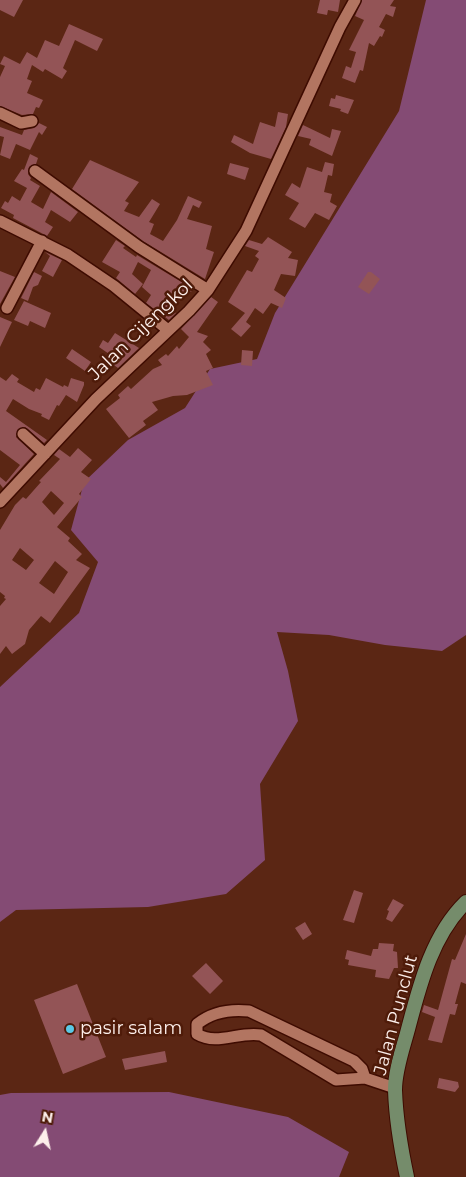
<!DOCTYPE html>
<style>
body{margin:0}
#map{position:relative;width:466px;height:1177px;overflow:hidden;background:#5b2614;font-family:Montserrat,sans-serif}
canvas{display:block}
.north{position:absolute;left:20px;top:1107px;width:50px;height:50px;-webkit-text-stroke:4px #4f1b09;paint-order:stroke;rotate:10deg;font-size:14px;font-weight:700;line-height:20px;text-align:center;color:#fdefeb}
.north::after{content:'';display:block;margin:auto;width:18px;height:22px;background:#fdefeb;clip-path:polygon(50% 0,100% 100%,50% 72%,0 100%)}
</style>
<div id="map">
<canvas width="466" height="1177"></canvas>
<div class="north">N</div>
</div>
<script>
const g = document.querySelector('canvas').getContext('2d');
g.lineJoin = 'round';
function fillPath(path, color) {
  g.fillStyle = color;
  g.fill(path, 'evenodd');
}
function stroke(path, color, width, dash) {
  g.strokeStyle = color;
  g.lineWidth = width;
  g.lineCap = dash ? 'butt' : 'round';
  g.setLineDash(dash || []);
  g.stroke(path);
}
function label(font, color, halo, rows, align = 'center') {
  g.font = font + ' Montserrat,sans-serif';
  g.lineWidth = 5;
  g.setLineDash([]);
  g.textBaseline = 'middle';
  g.strokeStyle = halo;
  g.fillStyle = color;
  for (const [text, x, y, turn = 0] of rows) {
    g.save();
    g.translate(x, y);
    g.rotate((+turn || 0) * Math.PI / 180);
    g.textAlign = isNaN(turn) ? turn : align;
    if (halo) g.strokeText(text, 0, 0);
    g.fillText(text, 0, 0);
    g.restore();
  }
}
fillPath(new Path2D(`
 M 426,0 L 466,0 L 466,635 L 442,651 L 385,645 L 329,635 L 277,632 L 288,671 L 298,721 L 260,784 L 265,860 L 226,894 L 148,907 L 16,910 L 0,922 L 0,687 L 79,613 L 98,562 L 71,530 L 84,482 L 128,440 L 185,408 L 210,369 L 257,359 L 275,313 L 399,111 Z
 M 169,1092 L 288,1117 L 349,1152 L 339,1177 L 0,1177 L 0,1095 L 11,1093 Z`), '#844b74');
fillPath(new Path2D(`
 M 0,0 L 23,0 L 14,17 L 0,10 Z
 M 320,0 L 340,0 L 338,12 L 328,10 L 327,15 L 317,13 Z
 M 362,0 L 394,0 L 390,6 L 396,7 L 393,17 L 386,14 L 379,27 L 385,30 L 382,37 L 380,36 L 374,46 L 369,43 L 363,71 L 360,70 L 355,83 L 342,78 L 346,66 L 351,68 L 356,52 L 349,50 L 364,20 L 355,16 Z
 M 69,24 L 103,39 L 97,51 L 75,40 L 63,68 L 67,71 L 62,79 L 45,69 L 43,72 L 32,65 L 27,79 L 32,81 L 27,93 L 43,100 L 39,108 L 36,107 L 33,114 L 22,115 L 0,106 L 0,77 L 5,66 L 0,64 L 4,56 L 20,64 L 27,52 L 37,58 L 45,40 L 59,46 Z
 M 336,95 L 354,100 L 348,114 L 340,111 L 341,109 L 329,106 L 331,98 L 335,99 Z
 M 278,112 L 288,114 L 286,127 L 271,159 L 250,153 L 231,142 L 234,135 L 253,144 L 260,122 L 275,127 Z
 M 39,123 L 47,127 L 42,135 L 39,132 L 30,150 L 16,144 L 10,159 L 0,155 L 4,137 L 0,136 L 0,127 L 22,135 L 24,130 L 34,128 Z
 M 303,125 L 330,138 L 332,129 L 341,131 L 332,156 L 309,145 L 311,139 L 298,136 Z
 M 30,154 L 38,158 L 36,164 L 29,167 L 28,174 L 31,178 L 30,180 L 40,186 L 31,202 L 43,209 L 51,192 L 78,212 L 70,222 L 51,210 L 45,222 L 53,227 L 47,236 L 13,218 L 14,215 L 1,208 L 5,201 L 8,203 L 12,196 L 20,201 L 27,188 L 14,181 L 22,169 L 24,170 Z
 M 90,160 L 139,182 L 125,201 L 129,203 L 124,211 L 139,217 L 152,199 L 160,204 L 149,222 L 154,224 L 150,234 L 163,241 L 177,220 L 188,196 L 202,202 L 199,208 L 193,205 L 187,219 L 212,226 L 206,249 L 214,252 L 205,279 L 143,241 L 72,189 Z
 M 325,162 L 334,164 L 332,176 L 328,175 L 324,192 L 332,194 L 330,202 L 337,206 L 329,220 L 315,213 L 305,228 L 289,219 L 299,203 L 285,195 L 292,183 L 300,188 L 307,167 L 322,172 Z
 M 230,163 L 249,168 L 245,180 L 227,174 Z
 M 268,237 L 292,252 L 288,258 L 298,260 L 295,276 L 281,274 L 274,290 L 286,298 L 282,308 L 271,303 L 263,314 L 255,308 L 246,322 L 251,326 L 241,337 L 231,329 L 245,313 L 228,302 L 247,270 L 252,272 L 259,259 L 255,256 L 259,251 L 245,246 L 249,240 L 262,244 Z
 M 116,240 L 125,246 L 123,248 L 136,257 L 137,255 L 193,289 L 191,292 L 187,289 L 173,311 L 176,313 L 169,320 L 146,303 L 151,295 L 142,287 L 151,270 L 138,262 L 132,274 L 143,284 L 135,294 L 116,278 L 120,272 L 102,262 Z
 M 45,252 L 62,260 L 53,277 L 42,271 L 50,256 Z
 M 0,271 L 15,277 L 0,304 Z
 M 34,272 L 42,276 L 38,285 L 33,287 L 28,301 L 21,298 Z
 M 368,272 L 371,272 L 380,279 L 369,294 L 358,287 Z
 M 211,297 L 218,302 L 197,332 L 208,336 L 203,342 L 211,350 L 206,354 L 213,368 L 206,371 L 213,385 L 187,395 L 173,396 L 152,402 L 158,410 L 143,421 L 146,425 L 129,438 L 106,409 L 120,398 L 118,395 L 128,386 L 131,389 L 153,369 L 162,365 L 158,360 L 166,354 L 168,356 L 177,346 L 179,349 L 189,337 L 181,329 Z
 M 24,301 L 51,313 L 45,328 L 30,321 L 28,326 L 14,320 Z
 M 0,317 L 12,322 L 0,347 Z
 M 115,333 L 139,348 L 118,368 L 108,361 L 112,356 L 99,347 L 103,340 L 108,343 Z
 M 72,349 L 91,362 L 85,371 L 66,358 Z
 M 242,350 L 253,351 L 252,366 L 241,365 Z
 M 12,374 L 19,379 L 17,382 L 34,392 L 36,388 L 40,390 L 46,378 L 63,387 L 64,385 L 68,387 L 71,378 L 84,382 L 84,385 L 77,402 L 66,395 L 59,406 L 57,405 L 49,420 L 41,416 L 42,414 L 29,409 L 13,399 L 6,411 L 47,440 L 44,443 L 25,427 L 18,429 L 16,437 L 34,454 L 3,488 L 0,484 L 0,477 L 6,482 L 20,465 L 0,450 L 0,377 L 6,381 Z
 M 78,448 L 92,460 L 81,472 L 91,479 L 79,494 L 82,497 L 57,527 L 70,538 L 68,541 L 82,554 L 76,560 L 90,568 L 50,623 L 41,616 L 29,630 L 25,644 L 12,654 L 6,646 L 0,654 L 0,606 L 6,599 L 4,598 L 5,596 L 0,592 L 0,530 L 15,505 L 23,497 L 26,499 L 41,482 L 39,481 L 60,459 L 54,455 L 59,449 L 70,457 ZM 51,491 L 64,503 L 54,515 L 42,502 ZM 20,548 L 34,560 L 26,570 L 12,560 ZM 55,561 L 68,572 L 54,594 L 39,583 Z
 M 354,890 L 363,893 L 354,923 L 343,920 Z
 M 393,899 L 404,905 L 392,922 L 386,919 L 389,911 L 387,910 Z
 M 305,922 L 312,934 L 303,940 L 295,928 Z
 M 466,934 L 466,984 L 461,982 L 455,1004 L 458,1004 L 455,1015 L 450,1014 L 442,1043 L 428,1040 L 435,1017 L 422,1012 L 424,1005 L 438,1010 L 452,959 L 455,960 Z
 M 379,943 L 394,944 L 393,951 L 397,952 L 398,968 L 394,968 L 389,979 L 375,977 L 376,970 L 348,965 L 349,960 L 345,959 L 347,950 L 371,956 L 373,949 L 378,949 Z
 M 206,963 L 223,981 L 210,994 L 192,976 Z
 M 77,984 L 106,1057 L 63,1074 L 34,1000 Z
 M 165,1051 L 167,1062 L 125,1070 L 122,1059 Z
 M 439,1078 L 458,1082 L 459,1087 L 455,1092 L 437,1088 Z`), '#935456');
const minor = new Path2D(`
 M 0,113 L 21,123 L 32,121
 M 35,171 L 139,247 L 208,290
 M 0,221 L 68,255 L 114,286 L 168,330
 M 7,308 L 42,241
 M 23,434 L 45,454
 M 0,502 L 96,399 L 189,311 L 208,290 L 246,231 L 340,27 L 355,0
 M 365,1078 L 362,1069 L 354,1061 L 249,1011 C 230,1009 212,1012 197,1024 L 197,1034 C 217,1046 239,1031 261,1035 L 336,1080 L 365,1078 L 395,1088`);
const major = new Path2D(`
 M 407,1177 C 401,1149 396,1119 395,1090 C 395,1071 402,1051 407,1033 C 419,988 431,936 466,902`);
stroke(minor, '#3e0b00', 14);
stroke(major, '#3e0b00', 16);
stroke(minor, '#b27561', 11);
stroke(major, '#758c6b', 14);
for (const [x, y, r, color] of [
 [70,1029,5,"#5ac8e6"]
]) {
  const dot = new Path2D();
  dot.arc(x, y, r, 0, 2 * Math.PI);
  g.fillStyle = color;
  g.fill(dot);
  stroke(dot, '#4f1b09', 2);
}
label('18px', '#fdefeb', '#4f1b09', [
 ["Jalan Cijengkol",141,330,-44],
 ["Jalan Punclut",396,1015,-75]
]);
label('18px', '#fdefeb', '#4f1b09', [
 ["pasir salam",80,1029]
], 'left');
</script>
